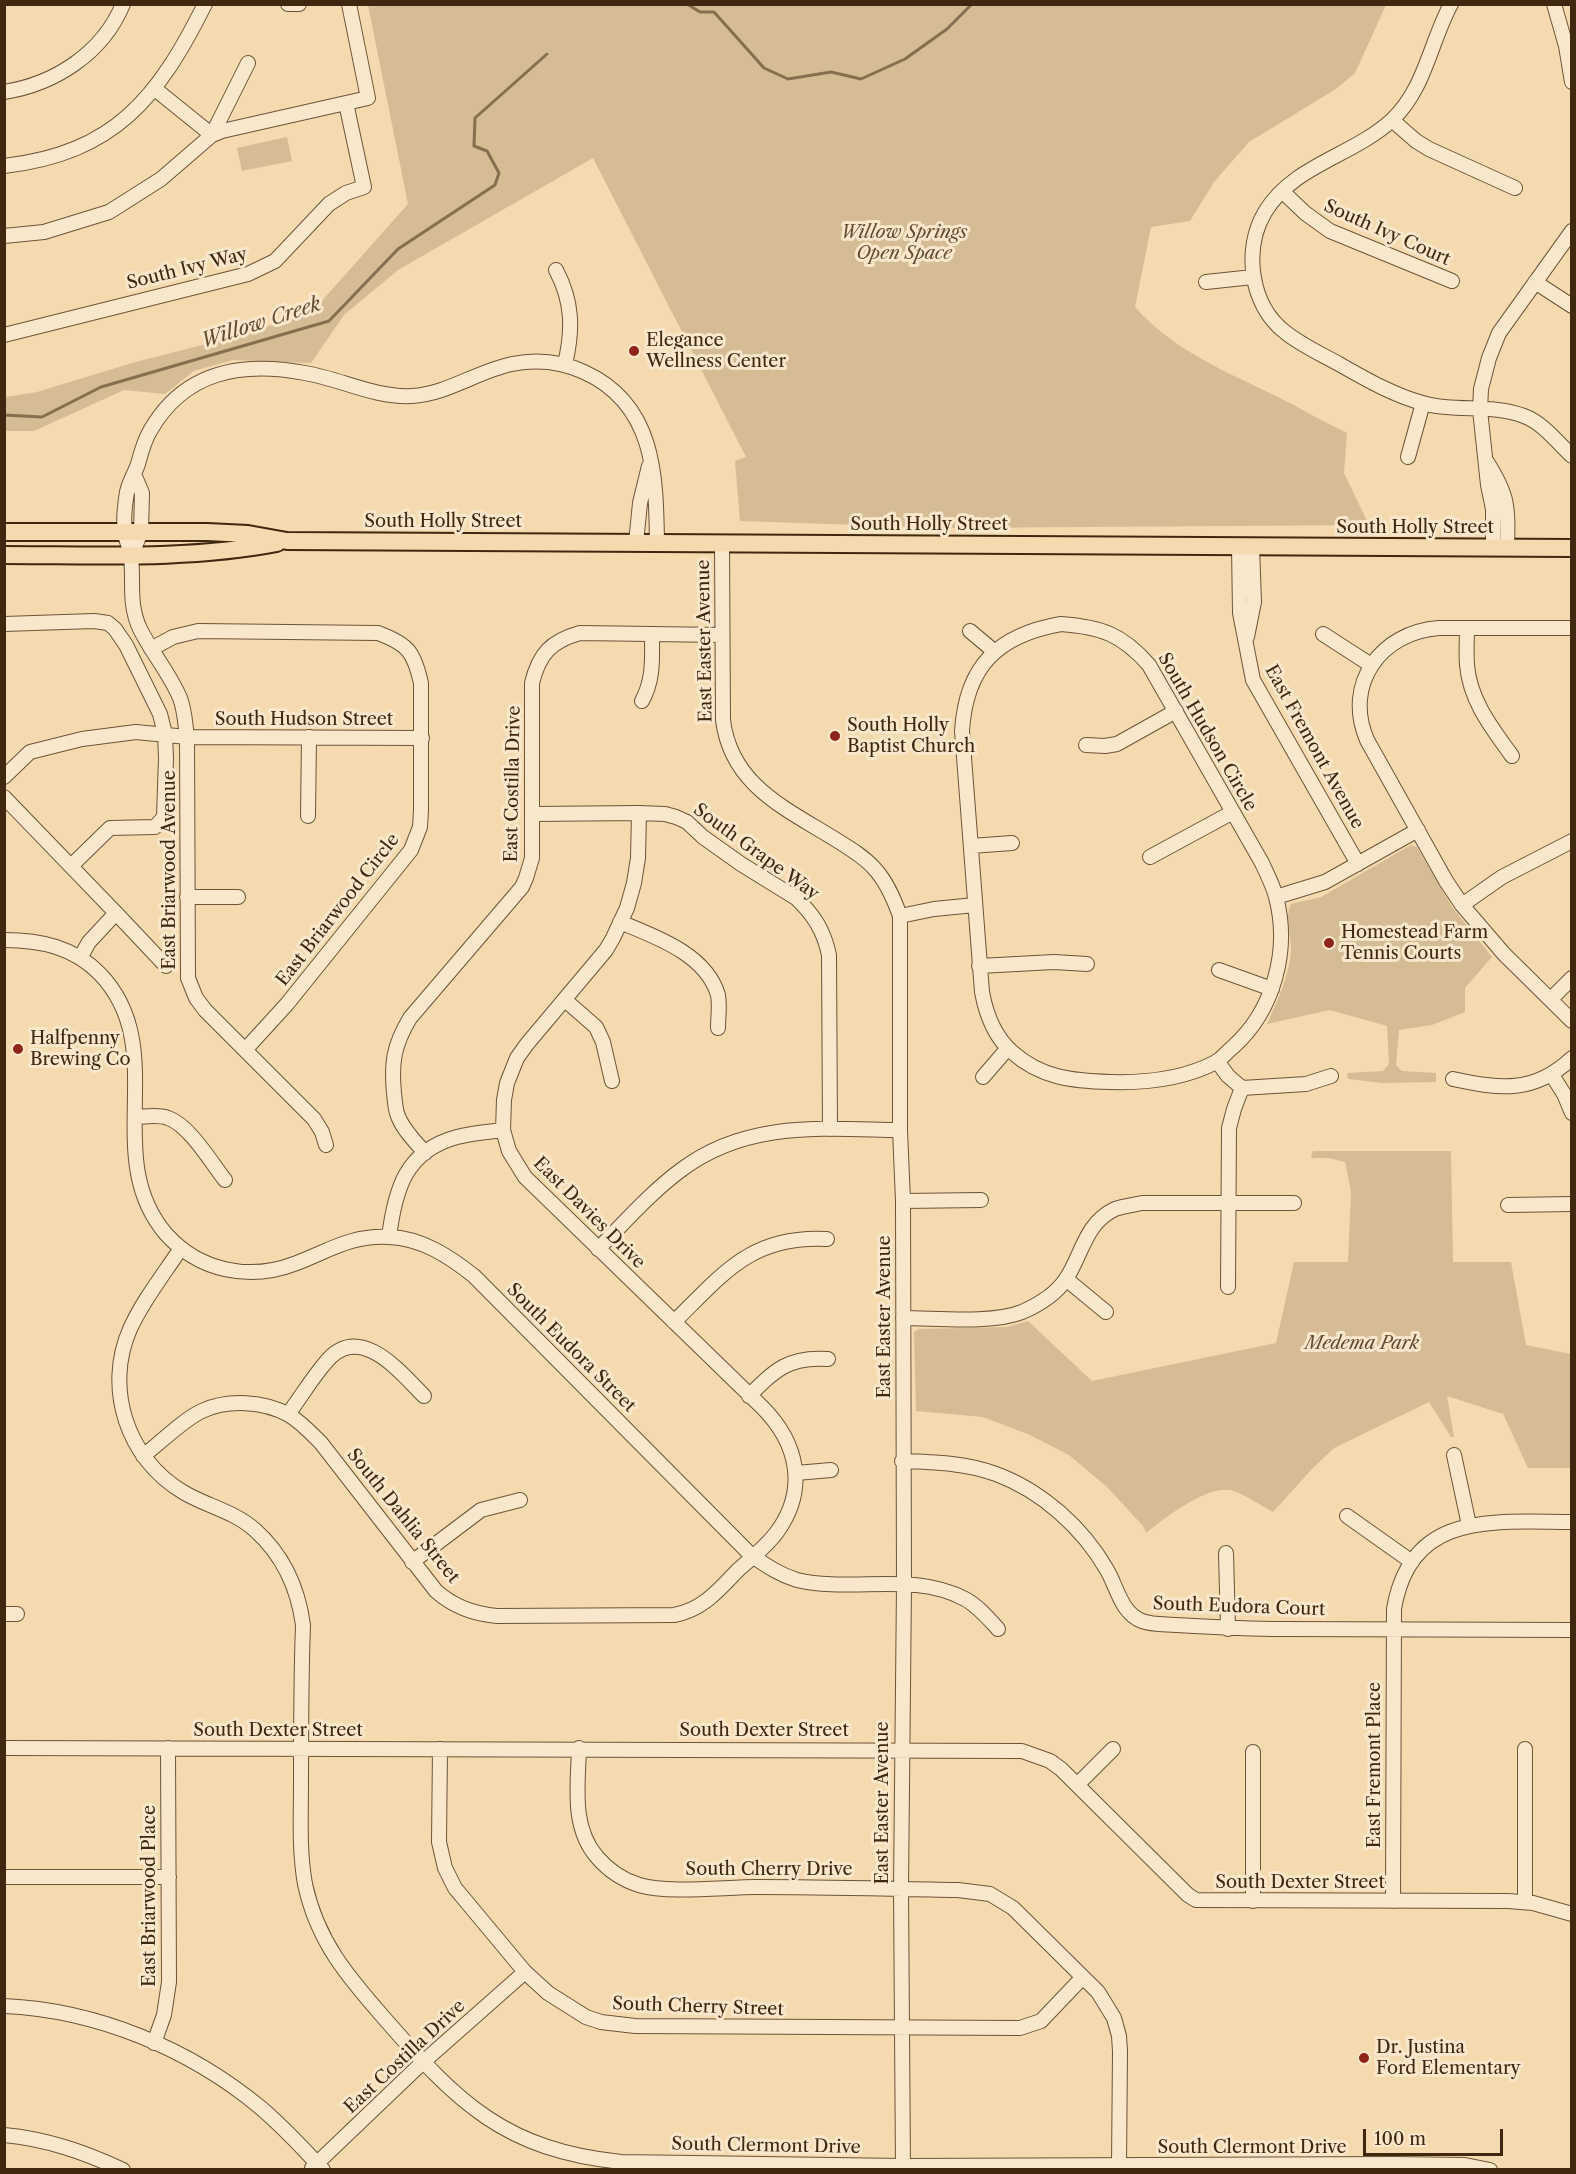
<!DOCTYPE html>
<style>
body{margin:0}
#map{position:relative;width:1576px;height:2174px;overflow:hidden;background:#f5daaf;font-family:"Libre Caslon Text",serif}
canvas{display:block}
.frame{position:absolute;inset:0;border:6px solid #40270f;pointer-events:none}
.scale{position:absolute;left:1363px;top:2129px;width:140px;height:27px;box-sizing:border-box;border:3px solid #40270f;border-top:0;padding-left:8px;font-size:18px;line-height:21px;white-space:nowrap;color:#40270f;-webkit-text-stroke:4px #f8e7cb;paint-order:stroke}
</style>
<div id="map">
<canvas width="1576" height="2174"></canvas>
<div class="frame"></div>
<div class="scale">100 m</div>
</div>
<script>
const g = document.querySelector('canvas').getContext('2d');
g.lineJoin = 'round';
function fillPath(path, color) {
  g.fillStyle = color;
  g.fill(path, 'evenodd');
}
function stroke(path, color, width, dash) {
  g.strokeStyle = color;
  g.lineWidth = width;
  g.lineCap = dash ? 'butt' : 'round';
  g.setLineDash(dash || []);
  g.stroke(path);
}
function label(font, color, halo, rows, align = 'center') {
  g.font = font + ' "Libre Caslon Text",serif';
  g.lineWidth = 6;
  g.setLineDash([]);
  g.textBaseline = 'middle';
  g.strokeStyle = halo;
  g.fillStyle = color;
  for (const [text, x, y, turn = 0] of rows) {
    g.save();
    g.translate(x, y);
    g.rotate((+turn || 0) * Math.PI / 180);
    g.textAlign = isNaN(turn) ? turn : align;
    if (halo) g.strokeText(text, 0, 0);
    g.fillText(text, 0, 0);
    g.restore();
  }
}
fillPath(new Path2D(`
 M 368,5 L 1386,5 L 1355,73 L 1336,89 L 1249,142 L 1214,182 L 1190,221 L 1151,227 L 1135,307 C 1172,349 1224,371 1274,395 C 1298,407 1322,421 1347,433 L 1344,473 L 1369,525 L 947,528 L 740,521 L 735,461 L 746,457 L 593,158 L 398,270 L 344,315 L 311,363 L 233,360 L 194,371 L 165,394 L 124,390 L 34,431 L 5,431 L 5,397 L 37,392 L 132,363 L 233,337 L 292,319 L 320,303 L 408,204 Z
 M 287,137 L 292,161 L 242,171 L 237,148 Z
 M 1411,845 L 1417,847 L 1452,907 L 1492,957 L 1465,988 L 1465,1012 L 1432,1025 L 1399,1030 L 1396,1065 L 1402,1071 L 1436,1073 L 1436,1082 L 1382,1083 L 1348,1079 L 1347,1073 L 1383,1071 L 1389,1064 L 1387,1026 L 1330,1010 L 1267,1024 C 1277,1001 1289,977 1291,951 C 1292,936 1284,919 1291,904 L 1321,897 Z
 M 1313,1151 L 1451,1151 L 1453,1262 L 1511,1262 L 1526,1345 L 1571,1354 L 1571,1468 L 1528,1468 L 1503,1414 L 1447,1396 L 1454,1437 L 1451,1437 L 1429,1402 L 1334,1448 L 1313,1468 L 1273,1512 C 1260,1505 1247,1496 1234,1491 C 1209,1483 1165,1518 1146,1533 L 1143,1526 L 1107,1487 L 1069,1455 L 1030,1435 L 983,1417 L 916,1411 L 914,1332 L 919,1329 L 1007,1327 L 1028,1321 L 1092,1381 L 1276,1343 L 1294,1262 L 1348,1262 L 1351,1192 L 1345,1162 L 1328,1158 L 1311,1158 Z`), '#d6bc94');
stroke(new Path2D(`
 M 687,4 L 700,12 L 714,12 L 764,68 L 788,79 L 831,72 L 861,79 L 905,59 L 947,29 L 972,4
 M 4,415 L 42,417 L 101,387 L 329,321 L 398,249 L 495,185 L 499,173 L 487,151 L 474,146 L 475,118 L 547,54`), '#876e4f', 3);
const minor = new Path2D(`
 M 288,4 L 299,4
 M 1451,4 C 1430,43 1425,89 1392,120 C 1353,156 1293,165 1265,212 C 1243,249 1250,305 1285,332 C 1301,345 1321,354 1339,364 C 1367,380 1395,396 1426,404 C 1458,412 1493,404 1524,416 C 1543,423 1557,442 1572,456
 M 1554,4 L 1566,46 L 1572,82
 M 155,89 L 212,135 L 222,131 L 368,98 L 349,4
 M 4,92 C 55,84 103,53 123,4
 M 1392,120 L 1416,141 L 1429,149 L 1515,188
 M 4,166 C 115,153 158,98 205,4
 M 1282,191 L 1305,213 L 1330,231 L 1452,281
 M 4,236 L 44,232 L 109,212 L 161,179 L 212,135 L 248,63
 M 556,270 C 573,302 573,330 565,364
 M 1206,282 L 1253,277
 M 1535,282 L 1572,306
 M 4,335 L 248,274 L 275,261 L 329,204 L 346,193 L 364,187 L 346,103
 M 1408,457 L 1423,403
 M 1487,462 C 1509,497 1508,507 1507,548
 M 636,543 L 640,503 L 649,466
 M 722,544 L 723,720 C 731,786 787,809 838,841 C 851,849 864,857 874,868 C 887,882 894,899 900,916 L 900,1130 L 903,1201 L 904,1585 L 901,1889 L 903,2170
 M 1239,546 L 1240,613 L 1253,680 L 1358,864
 M 1493,548 L 1493,509 L 1488,485 L 1480,410 L 1481,389 L 1489,358 L 1499,333 L 1572,231
 M 131,556 L 141,532 L 142,493 L 134,474
 M 4,624 L 94,621 L 108,623 L 115,629 L 126,645 L 160,714 L 165,734 L 166,758 L 164,817 L 155,827 L 110,828 L 71,866
 M 1061,624 C 1101,627 1122,634 1149,665 L 1262,863 C 1267,874 1273,885 1276,897 C 1290,950 1274,1010 1233,1047 C 1228,1051 1222,1058 1216,1062 C 1184,1079 1145,1083 1110,1082 C 1073,1081 1041,1078 1012,1052 C 995,1037 986,1014 982,992 L 962,731 C 966,666 998,635 1061,624 Z
 M 1467,628 C 1467,640 1466,653 1467,665 C 1470,701 1492,728 1512,756
 M 1572,628 L 1439,628 C 1381,632 1343,684 1367,740 L 1446,881 L 1462,905 L 1504,954 L 1572,1021
 M 970,631 L 995,652
 M 1323,634 L 1371,665
 M 1247,637 L 1254,602 L 1252,546
 M 151,649 L 173,637 L 198,631 L 378,633 C 408,644 414,652 421,683 L 421,810 L 420,827 L 411,850 L 287,1004 L 245,1050
 M 642,701 C 654,679 652,658 652,634
 M 1086,745 L 1105,746 L 1117,744 L 1176,711
 M 4,777 L 30,752 L 82,739 L 136,732 L 187,737 L 422,738
 M 4,797 L 116,913 L 89,942 L 80,958
 M 532,814 L 639,813 L 665,814 L 676,817 L 687,822 L 703,837 L 741,864 L 796,898 C 814,915 824,931 829,955 L 830,1129
 M 308,816 L 309,737
 M 971,846 L 1012,843
 M 1150,857 L 1233,812
 M 187,897 L 238,897
 M 1276,897 L 1325,882 L 1418,830
 M 1462,905 L 1502,877 L 1572,841
 M 116,913 L 166,966
 M 900,916 L 934,909 L 975,905
 M 620,922 C 656,937 706,954 718,995 C 720,1005 718,1017 718,1028
 M 4,940 C 40,940 74,947 100,974 C 172,1049 99,1156 166,1234 C 199,1271 249,1281 294,1264 C 329,1251 350,1235 389,1237 C 422,1238 450,1257 474,1276 L 752,1556 C 767,1566 780,1575 797,1580 C 851,1593 913,1571 965,1599 C 978,1606 988,1618 998,1629
 M 979,966 L 1054,962 L 1087,964
 M 1219,970 L 1272,989
 M 1551,999 L 1572,978
 M 565,1000 L 596,1027 L 603,1042 L 612,1081
 M 1217,1061 L 1228,1076 L 1242,1088 L 1306,1084 L 1331,1076
 M 1552,1075 L 1564,1094 L 1572,1113
 M 983,1077 L 1008,1048
 M 1453,1079 C 1500,1089 1534,1094 1572,1058
 M 135,1117 C 145,1117 157,1114 168,1118 C 189,1125 211,1162 225,1180
 M 326,1145 L 322,1132 L 314,1119 L 205,1010 L 196,998 L 188,978 L 187,737 C 185,724 185,711 180,698 C 170,674 152,653 140,629 C 128,603 134,582 131,556 C 130,547 125,540 125,531 C 123,519 125,504 127,492 C 129,482 135,473 138,464 C 141,453 144,441 150,431 C 184,371 241,361 305,373 C 341,379 375,398 412,396 C 447,394 478,371 512,364 C 537,359 560,361 584,372 C 655,404 656,475 657,543
 M 425,1153 C 416,1142 403,1130 398,1116 C 395,1109 395,1101 394,1093 C 391,1062 394,1045 410,1018 L 522,887 L 526,878 L 532,858 L 532,683 C 539,654 551,641 580,633 L 722,635
 M 903,1201 L 981,1200
 M 1508,1205 L 1572,1204
 M 389,1237 C 395,1190 405,1151 457,1137 C 472,1133 488,1132 503,1130
 M 181,1248 C 164,1274 143,1300 130,1329 C 104,1388 127,1459 183,1492 C 206,1506 234,1511 255,1530 C 283,1555 298,1588 303,1625 C 301,1678 301,1731 301,1784 C 301,1817 299,1851 305,1884 C 317,1941 348,1977 385,2019 C 458,2103 505,2150 621,2162 L 903,2166 L 1395,2164 L 1465,2165 L 1490,2170
 M 598,1249 C 625,1222 650,1193 681,1170 C 747,1120 823,1129 900,1130
 M 1066,1279 L 1106,1312
 M 1228,1287 L 1229,1128 L 1234,1109 L 1242,1088
 M 903,1318 C 936,1318 992,1324 1022,1312 C 1038,1305 1056,1294 1066,1279 C 1082,1255 1085,1223 1115,1209 C 1123,1206 1133,1205 1142,1203 L 1294,1203
 M 674,1322 C 723,1274 751,1235 827,1239
 M 749,1396 C 775,1370 789,1356 828,1359
 M 288,1414 C 301,1397 312,1378 326,1362 C 360,1321 401,1373 424,1396
 M 1454,1455 L 1469,1525
 M 143,1456 C 160,1443 184,1419 202,1411 C 228,1399 264,1401 289,1415 C 301,1422 311,1433 321,1443 L 436,1591 C 454,1607 474,1614 497,1616 L 674,1615 C 702,1610 718,1591 737,1571 C 750,1559 766,1547 777,1532 C 808,1489 798,1443 762,1407 L 525,1177 L 509,1151 L 503,1130 L 504,1100 L 507,1083 L 517,1058 L 527,1044 L 606,950 L 613,938 L 627,908 L 634,883 L 638,858 L 639,813
 M 902,1461 C 934,1462 966,1463 996,1474 C 1042,1491 1083,1528 1107,1570 C 1117,1587 1121,1613 1142,1621 C 1152,1625 1166,1624 1177,1625 C 1212,1627 1247,1629 1282,1629 C 1378,1629 1475,1629 1572,1630
 M 796,1473 L 831,1470
 M 1347,1516 L 1412,1562
 M 1226,1553 L 1228,1629
 M 412,1562 L 481,1510 L 520,1500
 M 4,1614 L 17,1614
 M 4,1748 L 1022,1751 L 1050,1761 L 1061,1769 L 1188,1895 L 1196,1900 L 1508,1901 L 1533,1903 L 1572,1914
 M 579,1748 C 578,1785 571,1827 597,1857 C 608,1870 623,1880 639,1885 C 669,1894 724,1887 757,1887 C 824,1887 891,1889 958,1890 L 990,1894 L 1013,1908 L 1098,1992 L 1114,2018 L 1119,2036 L 1120,2051 L 1119,2166
 M 440,1749 L 439,1842 L 445,1868 L 455,1888 L 525,1972 L 548,1993 L 586,2017 L 601,2022 L 635,2026 L 1020,2028 L 1041,2021 L 1082,1978
 M 1525,1749 L 1525,1902
 M 1077,1785 L 1113,1749
 M 4,1877 L 169,1877
 M 1253,1901 L 1253,1752
 M 1393,1901 L 1394,1609 C 1411,1510 1494,1522 1572,1522
 M 4,2006 C 97,2010 190,2049 261,2108 C 283,2127 303,2148 323,2170
 M 154,2043 L 164,2015 L 169,1982 L 168,1748
 M 4,2135 C 47,2139 84,2152 123,2170
 M 312,2168 L 422,2063 L 525,1972`);
const major = new Path2D(`
 M 4,532 L 207,532 L 248,534 L 287,541 L 1572,548
 M 4,555 C 95,555 188,560 277,543`);
stroke(minor, '#6d5437', 16);
stroke(major, '#40270f', 20);
stroke(minor, '#f8e7cb', 14);
stroke(major, '#f5daaf', 16);
for (const [x, y, r, color] of [
 [634,351,6,"#8f2418"],
 [835,736,6,"#8f2418"],
 [1329,943,6,"#8f2418"],
 [18,1049,6,"#8f2418"],
 [1364,2058,6,"#8f2418"]
]) {
  const dot = new Path2D();
  dot.arc(x, y, r, 0, 2 * Math.PI);
  g.fillStyle = color;
  g.fill(dot);
  stroke(dot, '#f8e7cb', 2);
}
label('italic 18px', '#664c30', '#f8e7cb', [
 ["Willow Springs",904,233],
 ["Open Space",904,254],
 ["Medema Park",1362,1344]
]);
label('18px', '#40270f', '#f8e7cb', [
 ["South Ivy Court",1387,233,24],
 ["South Ivy Way",187,269,-14],
 ["South Holly Street",443,522],
 ["South Holly Street",929,525],
 ["South Holly Street",1415,528],
 ["East Easter Avenue",705,641,-91],
 ["South Hudson Street",304,720],
 ["South Hudson Circle",1207,732,60],
 ["East Fremont Avenue",1314,747,61],
 ["East Costilla Drive",513,784,-89],
 ["South Grape Way",756,852,36],
 ["East Briarwood Avenue",170,870,-90],
 ["East Briarwood Circle",338,910,-52],
 ["East Davies Drive",589,1213,45],
 ["East Easter Avenue",885,1317,-90],
 ["South Eudora Street",571,1348,45],
 ["South Dahlia Street",403,1516,51],
 ["South Eudora Court",1239,1607,2],
 ["South Dexter Street",278,1731],
 ["South Dexter Street",764,1731],
 ["East Fremont Place",1375,1765,-90],
 ["East Easter Avenue",883,1803,-90],
 ["South Cherry Drive",769,1870],
 ["South Dexter Street",1300,1883],
 ["East Briarwood Place",150,1896,-90],
 ["South Cherry Street",698,2007,2],
 ["East Costilla Drive",405,2057,-43],
 ["South Clermont Drive",766,2146,1],
 ["South Clermont Drive",1252,2148]
]);
label('18px', '#40270f', '#f8e7cb', [
 ["Elegance",646,341],
 ["Wellness Center",646,362],
 ["South Holly",847,726],
 ["Baptist Church",847,747],
 ["Homestead Farm",1341,933],
 ["Tennis Courts",1341,954],
 ["Halfpenny",30,1039],
 ["Brewing Co",30,1060],
 ["Dr. Justina",1376,2048],
 ["Ford Elementary",1376,2069]
], 'left');
label('italic 20px', '#644a2f', '#f8e7cb', [
 ["Willow Creek",261,323,-18]
]);
</script>
